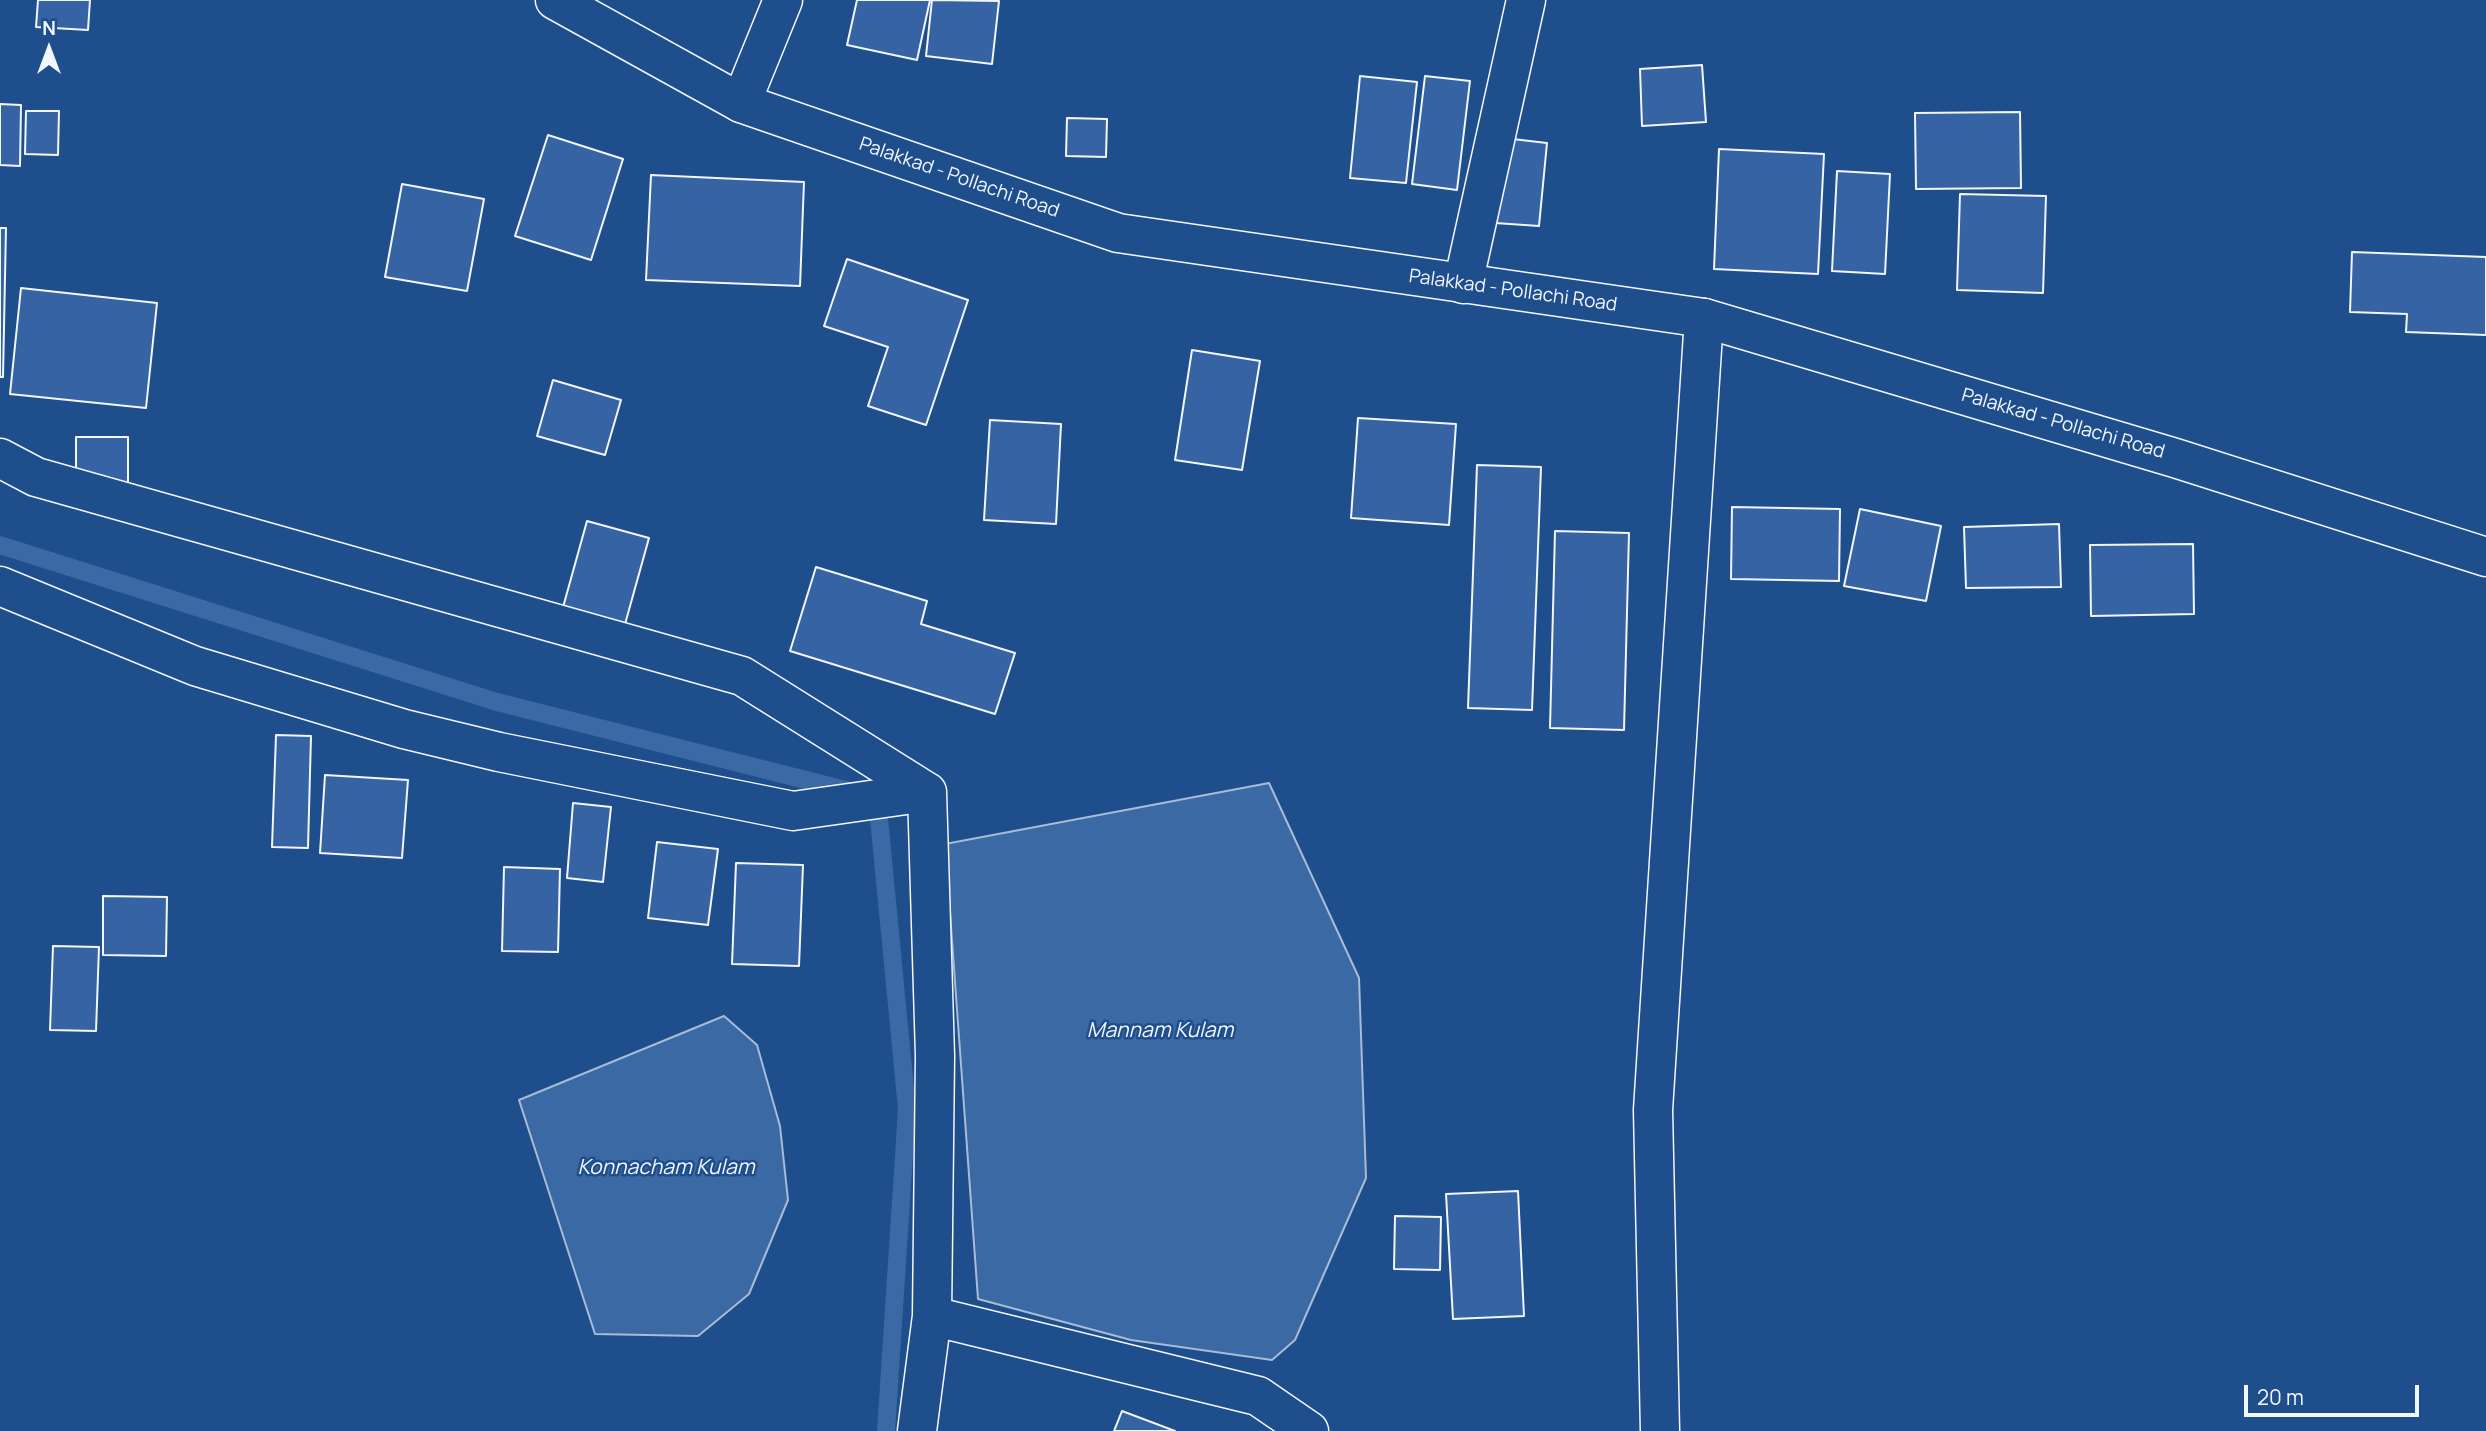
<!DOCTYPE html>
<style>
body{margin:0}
#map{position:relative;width:2486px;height:1431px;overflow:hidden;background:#1f4e8c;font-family:Manrope,sans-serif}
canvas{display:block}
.north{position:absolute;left:14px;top:14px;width:70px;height:70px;-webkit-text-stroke:5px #1f4e8c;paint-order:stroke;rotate:0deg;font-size:19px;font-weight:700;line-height:28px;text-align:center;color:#f2f6ff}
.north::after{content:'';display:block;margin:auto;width:24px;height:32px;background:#f2f6ff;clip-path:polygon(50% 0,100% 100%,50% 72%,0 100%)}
.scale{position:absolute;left:2244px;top:1385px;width:175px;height:32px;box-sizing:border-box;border:4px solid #f2f6ff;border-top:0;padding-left:9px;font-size:21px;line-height:24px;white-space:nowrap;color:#f2f6ff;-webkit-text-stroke:5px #1f4e8c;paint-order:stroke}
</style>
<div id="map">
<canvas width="2486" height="1431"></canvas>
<div class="north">N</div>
<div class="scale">20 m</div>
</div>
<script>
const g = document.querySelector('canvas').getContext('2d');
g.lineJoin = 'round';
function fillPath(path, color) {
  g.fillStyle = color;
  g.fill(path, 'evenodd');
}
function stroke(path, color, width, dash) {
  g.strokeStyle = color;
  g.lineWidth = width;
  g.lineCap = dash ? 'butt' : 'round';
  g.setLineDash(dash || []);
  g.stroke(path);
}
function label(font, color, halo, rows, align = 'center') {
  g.font = font + ' Manrope,sans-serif';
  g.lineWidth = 5;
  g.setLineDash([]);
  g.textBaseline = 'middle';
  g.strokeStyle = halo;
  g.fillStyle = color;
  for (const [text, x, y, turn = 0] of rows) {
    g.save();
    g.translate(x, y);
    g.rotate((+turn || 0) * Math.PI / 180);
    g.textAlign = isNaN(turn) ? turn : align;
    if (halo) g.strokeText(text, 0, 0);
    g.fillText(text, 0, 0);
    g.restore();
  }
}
const water = new Path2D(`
 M 1269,783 L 1359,978 L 1366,1178 L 1295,1340 L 1272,1360 L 1131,1340 L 978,1299 L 945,844 Z
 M 724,1016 L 757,1045 L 780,1126 L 788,1200 L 749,1294 L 698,1336 L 595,1334 L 519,1100 Z`);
fillPath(water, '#3b69a3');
stroke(water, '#a8bbd7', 2);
stroke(new Path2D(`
 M 0,545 L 497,702 L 877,798 L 907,1109 L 886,1431`), '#3b69a3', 18);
const building = new Path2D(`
 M 38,0 L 90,0 L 88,30 L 36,27 Z
 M 857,0 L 930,0 L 917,60 L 847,45 Z
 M 932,0 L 999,1 L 992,64 L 926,56 Z
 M 1702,65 L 1706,122 L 1642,126 L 1640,69 Z
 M 1360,76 L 1417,82 L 1406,183 L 1350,178 Z
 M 1425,76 L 1470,81 L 1457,190 L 1412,184 Z
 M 0,104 L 21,105 L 20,166 L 0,165 Z
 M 26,111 L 59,111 L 58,155 L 25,154 Z
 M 2020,112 L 2021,188 L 1916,189 L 1915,113 Z
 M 1067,118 L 1107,119 L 1106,157 L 1066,156 Z
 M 548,135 L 623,159 L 591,260 L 515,236 Z
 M 1504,138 L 1547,143 L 1539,226 L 1495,223 Z
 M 1719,149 L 1824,154 L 1818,274 L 1714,269 Z
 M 1837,171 L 1890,174 L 1885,274 L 1832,271 Z
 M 651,175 L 804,182 L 800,286 L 646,280 Z
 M 402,184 L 484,199 L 467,291 L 385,277 Z
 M 1960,194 L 2046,196 L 2043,293 L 1957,290 Z
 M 0,228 L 6,228 L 3,377 L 0,377 Z
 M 2352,252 L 2486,257 L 2486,335 L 2406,332 L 2407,314 L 2350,312 Z
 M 847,259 L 968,300 L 926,425 L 868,406 L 888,347 L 824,326 Z
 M 21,288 L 157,303 L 146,408 L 10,394 Z
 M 1192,350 L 1260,361 L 1242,470 L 1175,460 Z
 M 553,380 L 621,400 L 605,455 L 537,436 Z
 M 1358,418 L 1456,424 L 1449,525 L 1351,518 Z
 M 990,420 L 1061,424 L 1056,524 L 984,520 Z
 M 76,437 L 128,437 L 128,486 L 76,486 Z
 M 1477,465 L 1541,467 L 1532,710 L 1468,708 Z
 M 1732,507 L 1840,509 L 1839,581 L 1731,579 Z
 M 1860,509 L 1941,526 L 1926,601 L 1844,586 Z
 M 587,521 L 649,538 L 622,635 L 560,618 Z
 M 2059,524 L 2061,587 L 1966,588 L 1964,527 Z
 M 1555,531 L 1629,533 L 1624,730 L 1550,728 Z
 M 2193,544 L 2194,614 L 2091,616 L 2090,545 Z
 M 816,567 L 927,601 L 921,624 L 1015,653 L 995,714 L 790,651 Z
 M 276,735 L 311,736 L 308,848 L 272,847 Z
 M 325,775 L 408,780 L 402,858 L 320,853 Z
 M 573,803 L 611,807 L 603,882 L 567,878 Z
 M 657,842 L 718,849 L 708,925 L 648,918 Z
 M 736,863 L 803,865 L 799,966 L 732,964 Z
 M 504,867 L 560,869 L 558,952 L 502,951 Z
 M 103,896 L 167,897 L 166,956 L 103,955 Z
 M 53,946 L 99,947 L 96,1031 L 50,1030 Z
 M 1518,1191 L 1524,1316 L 1453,1319 L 1446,1194 Z
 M 1395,1216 L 1441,1217 L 1440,1270 L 1394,1269 Z
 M 1122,1411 L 1175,1431 L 1114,1431 Z`);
fillPath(building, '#3563a3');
stroke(building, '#f2f6ff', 2);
const minor = new Path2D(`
 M 741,103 L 783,0
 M 1463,284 L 1526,0
 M 0,458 L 36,477 L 742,676 L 927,792
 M 0,586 L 195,666 L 404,729 L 499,752 L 793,811 L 927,792
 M 932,1316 L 1258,1396 L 1309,1431
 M 917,1431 L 932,1316 L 935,1056 L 927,792
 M 1660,1431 L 1653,1110 L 1704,318`);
const primary = new Path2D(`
 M 555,0 L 741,103 L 1118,233 L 1704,318 L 2175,458 L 2486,557`);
stroke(minor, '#f2f6ff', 41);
stroke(primary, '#f2f6ff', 41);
stroke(minor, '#1f4e8c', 38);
stroke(primary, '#1f4e8c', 38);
label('19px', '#f2f6ff', '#1f4e8c', [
 ["Palakkad - Pollachi Road",959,178,19],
 ["Palakkad - Pollachi Road",1513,291,8],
 ["Palakkad - Pollachi Road",2063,424,16]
]);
label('italic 21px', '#f2f6ff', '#1f4e8c', [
 ["Mannam Kulam",1160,1031],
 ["Konnacham Kulam",666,1168]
]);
</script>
